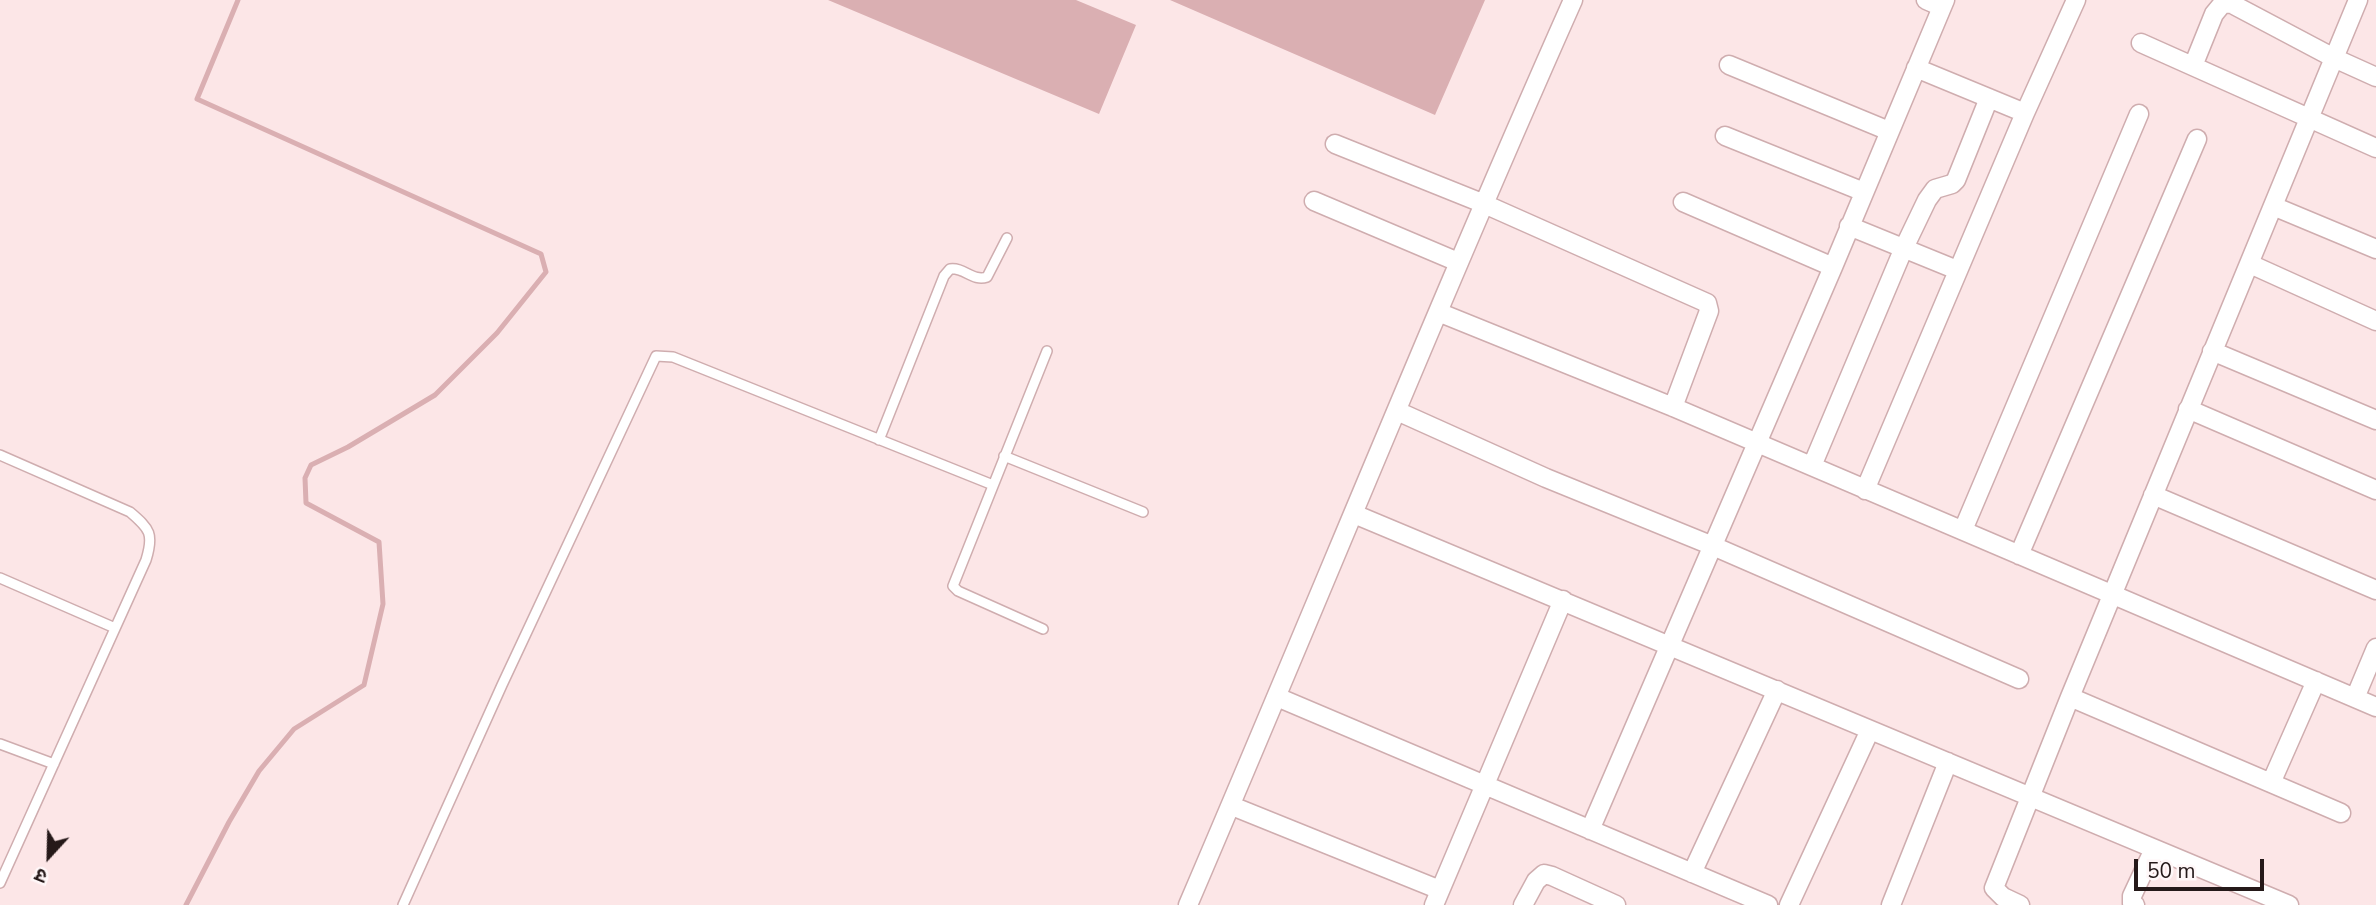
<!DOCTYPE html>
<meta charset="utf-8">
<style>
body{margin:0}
#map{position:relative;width:2376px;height:905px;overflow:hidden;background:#fce6e7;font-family:"Nunito Sans","Noto Sans Devanagari",sans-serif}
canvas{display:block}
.north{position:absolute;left:14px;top:821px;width:70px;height:70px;-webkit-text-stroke:5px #fff7f8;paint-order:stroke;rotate:202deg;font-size:19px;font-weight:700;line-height:28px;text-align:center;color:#251919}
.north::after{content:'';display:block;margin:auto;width:24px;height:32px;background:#251919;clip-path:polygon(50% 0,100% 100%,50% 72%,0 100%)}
.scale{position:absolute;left:2134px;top:859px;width:130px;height:32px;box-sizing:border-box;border:4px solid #251919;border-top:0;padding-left:9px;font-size:21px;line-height:24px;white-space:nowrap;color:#251919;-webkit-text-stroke:5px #fff7f8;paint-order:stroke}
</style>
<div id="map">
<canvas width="2376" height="905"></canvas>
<div class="north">उ</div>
<div class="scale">50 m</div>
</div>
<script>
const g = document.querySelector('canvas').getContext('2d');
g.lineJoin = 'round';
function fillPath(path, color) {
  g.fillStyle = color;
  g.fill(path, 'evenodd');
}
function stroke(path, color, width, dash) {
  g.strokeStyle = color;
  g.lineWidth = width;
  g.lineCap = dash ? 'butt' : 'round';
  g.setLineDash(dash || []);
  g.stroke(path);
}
fillPath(new Path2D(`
 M 828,0 L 1076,0 L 1136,25 L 1099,114 Z
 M 1170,0 L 1485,0 L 1435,115 Z`), '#daafb2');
stroke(new Path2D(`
 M 186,905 L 229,822 L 259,771 L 294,729 L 364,685 L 383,604 L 379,542 L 306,503 L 305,478 L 311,465 L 348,447 L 435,395 L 497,333 L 546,272 L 541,254 L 197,99 L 238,0`), '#daafb2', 5);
const lane = new Path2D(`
 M 879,440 L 944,276 L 950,269 C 964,267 973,282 987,277 L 1007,238
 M 0,455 L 130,512 C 150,529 154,534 146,560 L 0,883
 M 1004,456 L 1143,512
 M 0,578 L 115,628
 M 1043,629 L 958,591 L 953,586 L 1047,351
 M 0,744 L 54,764
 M 403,905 L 502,685 L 656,356 L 673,357 L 993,485`);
const street = new Path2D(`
 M 1926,0 L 1942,7
 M 2141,43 L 2376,148
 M 1729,65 L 1889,131
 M 2193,66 L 2214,14 L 2223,3 L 2232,4 L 2334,58 L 2376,77
 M 1916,68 L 2025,113
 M 1725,136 L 1864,192
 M 1335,144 L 1482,203 L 1707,303 L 1709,311 L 1673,407
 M 1314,201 L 1458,262
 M 1683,202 L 1833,267
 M 2273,206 L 2376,249
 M 1849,226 L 1957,270
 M 2250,264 L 2376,321
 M 1438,312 L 1673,407 L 2376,707
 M 2212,351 L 2376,420
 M 2188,409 L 2376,490
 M 1397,411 L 1546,478 L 1713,546 L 2019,679
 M 1812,466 L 1903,250 L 1927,200 L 1935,189 L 1952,184 L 1956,180 L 1989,98
 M 1865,490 L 2025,113 L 2076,0
 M 2153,495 L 2376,590
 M 1354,514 L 2289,905
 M 1963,530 L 2139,114
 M 2019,555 L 2197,139
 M 1277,697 L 1768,905
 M 2070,697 L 2341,813
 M 2355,698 L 2376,648
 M 2271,783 L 2316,681
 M 1232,806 L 1440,890
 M 1590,830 L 1833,267 L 1945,0
 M 1692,873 L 1777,690
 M 1188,905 C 1317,604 1440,299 1573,0
 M 1434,905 L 1563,600
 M 1523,905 L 1536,881 L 1544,874 L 1552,876 L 1616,905
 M 1789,905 L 1870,730
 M 1891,905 L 1948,762
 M 2020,905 L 2003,897 L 1994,888 L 2070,697 L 2358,0
 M 2135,905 L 2132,903 L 2132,896 L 2154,849`);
stroke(lane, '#cfadaf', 12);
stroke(street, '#cfadaf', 21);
stroke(lane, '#fff', 9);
stroke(street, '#fff', 18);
</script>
